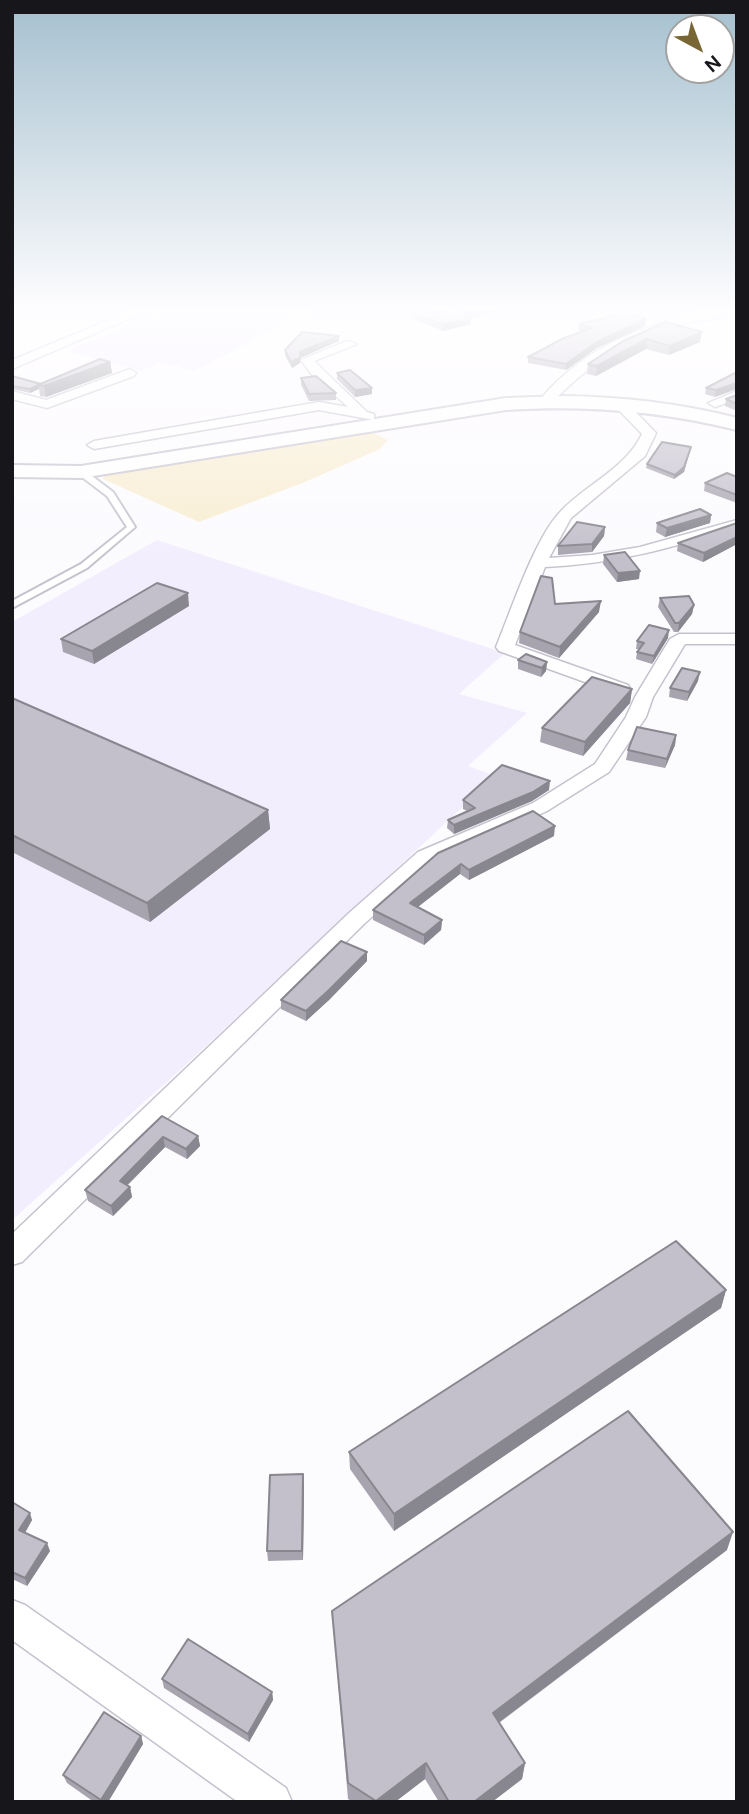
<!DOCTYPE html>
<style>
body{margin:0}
#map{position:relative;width:749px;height:1814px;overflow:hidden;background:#fcfbfe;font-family:"DM Sans",sans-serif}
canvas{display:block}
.frame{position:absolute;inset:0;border:14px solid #17161a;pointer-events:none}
.north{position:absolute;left:665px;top:14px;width:70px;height:70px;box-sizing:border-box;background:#fff;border:2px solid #a2a2a3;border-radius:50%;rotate:139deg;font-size:19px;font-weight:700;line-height:28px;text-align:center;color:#17161a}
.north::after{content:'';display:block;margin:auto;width:24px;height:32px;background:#786634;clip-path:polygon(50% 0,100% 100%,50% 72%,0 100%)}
</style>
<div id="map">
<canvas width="749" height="1814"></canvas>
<div class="frame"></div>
<div class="north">N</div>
</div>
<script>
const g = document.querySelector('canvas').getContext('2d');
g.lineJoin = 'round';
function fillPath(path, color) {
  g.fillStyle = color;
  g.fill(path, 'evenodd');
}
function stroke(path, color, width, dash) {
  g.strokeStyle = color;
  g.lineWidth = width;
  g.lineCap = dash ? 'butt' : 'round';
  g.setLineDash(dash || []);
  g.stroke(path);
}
fillPath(new Path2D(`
 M 166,308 L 315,308 L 195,371 L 159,362 L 142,371 L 66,351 Z
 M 157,540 L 505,653 L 459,694 L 527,713 L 468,766 L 496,776 L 179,1071 L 12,1220 L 12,622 Z`), '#f3eefe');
fillPath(new Path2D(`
 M 369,431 L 388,440 L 380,449 L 305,482 L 199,522 L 103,479 L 105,475 Z`), '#f8edd0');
const lane = new Path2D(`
 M 78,470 L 84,470 L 113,492 L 135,527 L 87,568 L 12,608 L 12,601 L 81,564 L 127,527 L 107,496 L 78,474 Z`);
const street = new Path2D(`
 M 138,308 L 154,308 L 12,369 L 12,360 Z
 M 720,308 L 735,310 C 720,321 690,321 672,326 C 622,341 586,368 550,404 L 540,404 L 539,401 C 585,344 651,322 720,308 Z
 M 347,341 L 357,344 L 314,361 L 367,412 L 374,414 L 374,420 L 319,410 L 94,449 L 87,445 L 94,441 L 319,402 L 348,407 L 312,375 L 301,360 Z
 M 130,369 L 136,373 L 134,376 L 47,408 L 12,399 L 12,391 L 46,400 Z
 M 737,391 L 737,399 L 715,407 L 708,403 Z
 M 620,400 L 625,401 L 656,433 L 645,456 L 571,518 L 549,558 L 592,555 L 640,547 L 737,520 L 737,528 C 670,548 615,564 545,567 L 515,645 L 628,685 L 630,689 L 628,693 L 621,695 L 499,651 L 496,647 C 511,611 535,537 561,511 C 587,484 626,468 642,434 L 613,404 Z
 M 679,634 L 737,634 L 737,644 L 685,644 L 653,697 L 646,717 L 609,772 L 547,811 L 434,862 L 365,923 L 22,1262 L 12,1265 L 12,1234 L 349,913 L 418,852 L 533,803 L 595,764 L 626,717 L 635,697 L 670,639 Z
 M 12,1600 L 25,1605 L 286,1788 L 292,1802 L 238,1802 L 12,1640 Z`);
const secondary = new Path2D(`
 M 564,396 C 623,397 680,403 737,418 L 737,430 C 660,411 585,405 506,410 L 81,478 L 12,477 L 12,465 L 81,466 L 506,398 Z`);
stroke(lane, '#c6c2cd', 4);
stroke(street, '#c6c2cd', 3);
stroke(secondary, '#c6c2cd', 4);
fillPath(lane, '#fff');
fillPath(street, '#fff');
fillPath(secondary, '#fff');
fillPath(new Path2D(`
 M 424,308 L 457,308 L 434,316 L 436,318 L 474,308 L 508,308 L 471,318 L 471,324 L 443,331 L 411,318 L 411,312 Z
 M 646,319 L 645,326 L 597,348 L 566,370 L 528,363 L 528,357 L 582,332 L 578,330 L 579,324 Z
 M 666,322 L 700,342 L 669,355 L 646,349 L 596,376 L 587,374 L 588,364 Z
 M 339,336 L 339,341 L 300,358 L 300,363 L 292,368 L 285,356 L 285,350 Z
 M 110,362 L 112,373 L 46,397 L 40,396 L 39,389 L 30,393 L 12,389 L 12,376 L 41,384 Z
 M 737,372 L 715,397 L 705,394 L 706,388 Z
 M 337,373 L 372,394 L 355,397 L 337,379 Z
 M 301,378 L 336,393 L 336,400 L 309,401 L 301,385 Z
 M 737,395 L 737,411 L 725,406 L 726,399 Z
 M 691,447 L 684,472 L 674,479 L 646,468 L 647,464 Z
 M 737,477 L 737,503 L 704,491 L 705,483 Z
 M 711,515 L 710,523 L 665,537 L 656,532 L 657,523 Z
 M 737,523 L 737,544 L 703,562 L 677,551 L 678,543 Z
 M 605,527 L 604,536 L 592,552 L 558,555 L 558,546 Z
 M 604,555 L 639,579 L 617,582 L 603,564 Z
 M 660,598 L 694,605 L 692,614 L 678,632 L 674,632 L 658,607 Z
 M 555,604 L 599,612 L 559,658 L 519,643 L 520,632 Z
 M 189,606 L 94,664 L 63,652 L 61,639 Z
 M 668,638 L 652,664 L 636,659 L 637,652 L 639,649 L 636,649 L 637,641 Z
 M 518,660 L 547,662 L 546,671 L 541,677 L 518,669 Z
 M 698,681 L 687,701 L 669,697 L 670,688 Z
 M 632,689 L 630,703 L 583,756 L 540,742 L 542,728 Z
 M 12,698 L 268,810 L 270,829 L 150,922 L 12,852 Z
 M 676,735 L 675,745 L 665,768 L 626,760 L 628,750 Z
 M 549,790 L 532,801 L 454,834 L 447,828 L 448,820 L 467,811 L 463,809 L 463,800 Z
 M 554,836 L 469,880 L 460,874 L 418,907 L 442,920 L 441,930 L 424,945 L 373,920 L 373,910 L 438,853 Z
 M 367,961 L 329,1000 L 306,1021 L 281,1009 L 281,1000 Z
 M 162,1116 L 198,1136 L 200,1146 L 187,1159 L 165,1147 L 127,1186 L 130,1187 L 132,1197 L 113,1216 L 88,1201 L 85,1190 Z
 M 726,1290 L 721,1308 L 394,1531 L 350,1469 L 349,1452 Z
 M 304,1484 L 303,1560 L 268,1561 L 267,1551 Z
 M 12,1502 L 32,1520 L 25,1533 L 50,1551 L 27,1586 L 12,1579 Z
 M 727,1550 L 499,1723 L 525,1763 L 522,1779 L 492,1802 L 439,1802 L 425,1779 L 395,1802 L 353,1802 L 348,1799 L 332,1611 Z
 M 162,1679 L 272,1692 L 273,1700 L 249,1742 L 164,1688 Z
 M 141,1736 L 143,1744 L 108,1802 L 94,1802 L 67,1783 L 63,1775 Z`), '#a8a4af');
fillPath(new Path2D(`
 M 439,308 L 457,308 L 429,318 L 429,312 Z
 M 485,308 L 508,308 L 471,318 L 471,324 L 443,331 L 443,325 L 462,314 Z
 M 646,319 L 645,326 L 597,348 L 566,370 L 566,364 L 597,342 Z
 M 702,332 L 700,342 L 669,355 L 670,346 Z
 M 339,336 L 339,341 L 300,358 L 300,352 Z
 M 647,339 L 646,349 L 596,376 L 597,366 Z
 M 300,358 L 300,363 L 292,368 L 291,362 Z
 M 110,362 L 112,373 L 46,397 L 44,386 Z
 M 737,383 L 737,389 L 715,397 L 716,390 Z
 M 38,386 L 39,389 L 30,393 L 30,389 Z
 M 372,388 L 372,394 L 355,397 L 355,390 Z
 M 691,447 L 684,472 L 674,479 L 675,475 Z
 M 711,515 L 710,523 L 665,537 L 667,528 Z
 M 605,527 L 604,536 L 592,552 L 592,544 Z
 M 737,537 L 737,544 L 703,562 L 704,553 Z
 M 640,571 L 639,579 L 617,582 L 618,573 Z
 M 188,593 L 189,606 L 94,664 L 92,651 Z
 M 601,601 L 599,612 L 559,658 L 560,647 Z
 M 694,605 L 692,614 L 678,632 L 679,623 Z
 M 669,630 L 668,638 L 652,664 L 654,656 Z
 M 547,662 L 546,671 L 541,677 L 542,668 Z
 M 700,672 L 698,681 L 687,701 L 689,692 Z
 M 632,689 L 630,703 L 583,756 L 585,742 Z
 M 676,735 L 675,745 L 665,768 L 667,759 Z
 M 550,781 L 549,790 L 532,801 L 454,834 L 454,825 Z
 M 268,810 L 270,829 L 150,922 L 147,903 Z
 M 555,826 L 554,836 L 469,880 L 469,870 Z
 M 461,864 L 460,874 L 410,913 L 410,903 Z
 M 442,920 L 441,930 L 424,945 L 424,935 Z
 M 367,952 L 367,961 L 329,1000 L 306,1021 L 306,1011 Z
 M 198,1136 L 200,1146 L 187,1159 L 186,1149 Z
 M 163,1137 L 165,1147 L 121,1191 L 120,1181 Z
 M 130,1187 L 132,1197 L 113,1216 L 111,1206 Z
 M 726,1290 L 721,1308 L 394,1531 L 394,1514 Z
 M 303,1474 L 304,1484 L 303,1560 L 302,1551 Z
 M 30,1513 L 32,1520 L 22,1538 L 19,1530 Z
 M 733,1532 L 727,1550 L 490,1729 L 493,1713 Z
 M 47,1543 L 50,1551 L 27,1586 L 25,1578 Z
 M 272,1692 L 273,1700 L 249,1742 L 248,1734 Z
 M 141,1736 L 143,1744 L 108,1802 L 102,1802 L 101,1800 Z
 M 426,1763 L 425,1779 L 395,1802 L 376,1802 Z
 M 525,1763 L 522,1779 L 492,1802 L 474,1802 Z`), '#88868e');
const building = new Path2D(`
 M 424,308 L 439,308 L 429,312 L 436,318 L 474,308 L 485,308 L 462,314 L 471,318 L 443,325 L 411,312 Z
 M 626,313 L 646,319 L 597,342 L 566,364 L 528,357 L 564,338 L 592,328 L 579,324 Z
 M 666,322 L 702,332 L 670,346 L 647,339 L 597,366 L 588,364 L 623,341 Z
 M 302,332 L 339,336 L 300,352 L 300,358 L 291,362 L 285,350 Z
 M 100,359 L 110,362 L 44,386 L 38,385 Z
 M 350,370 L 372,388 L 355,390 L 337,373 Z
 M 737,372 L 737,383 L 716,390 L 706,388 Z
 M 12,376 L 41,384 L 30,389 L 12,386 Z
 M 316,376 L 336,393 L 309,394 L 301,378 Z
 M 737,395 L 737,404 L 726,399 Z
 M 662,442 L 691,447 L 684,467 L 675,475 L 647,464 Z
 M 727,473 L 737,477 L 737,495 L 705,483 Z
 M 700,509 L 711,515 L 667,528 L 657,523 Z
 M 577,522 L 605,527 L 592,544 L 558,546 Z
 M 737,523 L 737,537 L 704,553 L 678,543 Z
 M 625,552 L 640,571 L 618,573 L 604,555 Z
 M 541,576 L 552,578 L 555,604 L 601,601 L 560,647 L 520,632 Z
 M 157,583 L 188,593 L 92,651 L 61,639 Z
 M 689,596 L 694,605 L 679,623 L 675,623 L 660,598 Z
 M 649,625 L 669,630 L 654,656 L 637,652 L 644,643 L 637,641 Z
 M 526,654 L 547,662 L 542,668 L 518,660 Z
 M 682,668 L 700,672 L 689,692 L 670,688 Z
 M 592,677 L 632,689 L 585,742 L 542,728 Z
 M 12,698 L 268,810 L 147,903 L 12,835 Z
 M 637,727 L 676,735 L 667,759 L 628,750 Z
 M 502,765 L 550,781 L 533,792 L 454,825 L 448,820 L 475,808 L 463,800 Z
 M 533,811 L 555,826 L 469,870 L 461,864 L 410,903 L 442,920 L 424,935 L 373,910 L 438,853 Z
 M 341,941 L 367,952 L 328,991 L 306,1011 L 281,1000 Z
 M 162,1116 L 198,1136 L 186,1149 L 163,1137 L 120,1181 L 130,1187 L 111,1206 L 85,1190 Z
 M 676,1241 L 726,1290 L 394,1514 L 349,1452 Z
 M 628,1411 L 733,1532 L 493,1713 L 525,1763 L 474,1802 L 449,1802 L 426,1763 L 376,1801 L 348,1783 L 332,1611 Z
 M 303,1474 L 302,1551 L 267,1551 L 270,1475 Z
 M 12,1502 L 30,1513 L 19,1530 L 47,1543 L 25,1578 L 12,1572 Z
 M 188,1639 L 272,1692 L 248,1734 L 162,1679 Z
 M 104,1712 L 141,1736 L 101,1800 L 63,1775 Z`);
fillPath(building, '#c3bfcb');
stroke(building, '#88868e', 2);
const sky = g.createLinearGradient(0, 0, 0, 562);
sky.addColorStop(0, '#a5c0cf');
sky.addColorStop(0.55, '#fefdff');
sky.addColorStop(1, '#fefdff00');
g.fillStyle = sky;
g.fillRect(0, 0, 749, 562);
</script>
